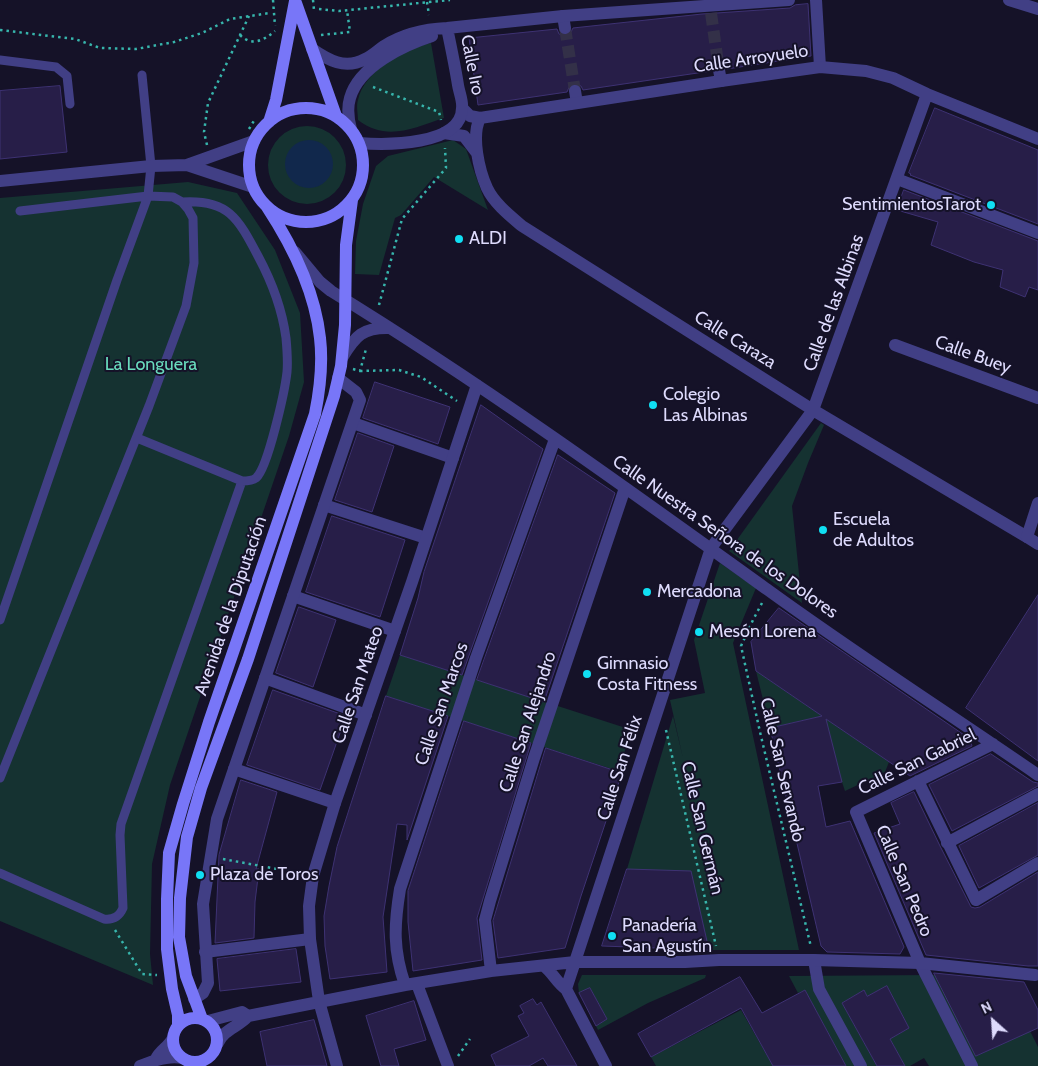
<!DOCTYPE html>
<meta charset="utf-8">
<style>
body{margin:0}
#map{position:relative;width:1038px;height:1066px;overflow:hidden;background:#151228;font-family:Cabin,sans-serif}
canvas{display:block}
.north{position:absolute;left:968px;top:996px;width:50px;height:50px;-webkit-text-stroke:4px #151228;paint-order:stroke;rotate:334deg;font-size:14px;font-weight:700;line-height:20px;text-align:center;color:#dedbfd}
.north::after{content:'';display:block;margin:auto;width:18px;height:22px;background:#dedbfd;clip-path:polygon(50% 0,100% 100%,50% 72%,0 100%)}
</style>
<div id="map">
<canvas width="1038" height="1066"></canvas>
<div class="north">N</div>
</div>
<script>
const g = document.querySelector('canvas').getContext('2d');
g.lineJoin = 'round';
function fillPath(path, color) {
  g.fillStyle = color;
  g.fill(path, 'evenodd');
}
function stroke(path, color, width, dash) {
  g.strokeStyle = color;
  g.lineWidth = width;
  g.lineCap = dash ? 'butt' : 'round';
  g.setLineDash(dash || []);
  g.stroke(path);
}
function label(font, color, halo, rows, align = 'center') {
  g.font = font + ' Cabin,sans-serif';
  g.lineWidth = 4;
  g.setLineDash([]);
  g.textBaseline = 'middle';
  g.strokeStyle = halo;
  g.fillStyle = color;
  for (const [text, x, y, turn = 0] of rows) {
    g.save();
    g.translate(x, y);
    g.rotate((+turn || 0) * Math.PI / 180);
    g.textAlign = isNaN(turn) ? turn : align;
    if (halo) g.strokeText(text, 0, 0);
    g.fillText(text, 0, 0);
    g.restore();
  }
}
fillPath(new Path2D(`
 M 431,43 L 444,118 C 413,128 387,142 358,120 C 358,114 356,106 358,100 C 364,71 404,49 431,43 Z
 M268 165a39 39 0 1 1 78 0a39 39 0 1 1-78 0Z
 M 453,140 L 466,149 L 488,210 L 434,177 L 401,215 L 395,218 L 379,275 L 355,274 L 356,241 L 363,204 L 376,166 L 388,156 Z
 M 188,182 L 237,193 L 275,250 L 300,313 L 304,382 L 289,436 L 170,785 L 152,864 L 150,954 L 153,985 L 0,921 L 0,198 Z
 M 821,423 L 824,425 L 808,463 L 792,506 L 802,603 L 729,551 Z
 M 720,563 L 756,588 L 733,643 L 799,950 L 709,950 L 627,869 L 673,716 L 683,758 L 670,700 L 705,693 L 694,640 Z
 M 400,655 L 632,730 L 618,771 L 386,696 Z
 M 756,671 L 889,762 L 885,772 L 845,791 L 842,782 L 804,720 L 770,728 Z
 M 582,975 L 706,975 L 705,978 L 648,1003 L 598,1030 L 596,1026 L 607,1019 L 590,988 L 579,993 L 578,984 Z
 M 935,975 L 976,1056 L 1030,1031 L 1038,1047 L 1038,1066 L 929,1066 L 924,1058 L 910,1066 L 905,1066 L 890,1039 L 909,1028 L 887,986 L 867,996 L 864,990 L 842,1003 L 877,1066 L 846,1066 L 805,990 L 798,993 L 789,976 Z
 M 741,1010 L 773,1066 L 656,1066 L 651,1057 Z`), '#153231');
fillPath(new Path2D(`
 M285 164a24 24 0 1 1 48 0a24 24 0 1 1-48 0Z`), '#11284c');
const building = new Path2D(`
 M 808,4 L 811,56 L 727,69 L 725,64 L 718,62 L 713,64 L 711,71 L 583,90 L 581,86 L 574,83 L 570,85 L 567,92 L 478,105 L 469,38 L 557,29 L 559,34 L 566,36 L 570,34 L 573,28 L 702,14 L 790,8 L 795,5 Z
 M 60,86 L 67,152 L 0,159 L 0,91 Z
 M 935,108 L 1038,150 L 1038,224 L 910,175 L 911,174 L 909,173 Z
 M 904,190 L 1038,241 L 1038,290 L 1029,287 L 1025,297 L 1000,287 L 1003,270 L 974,262 L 931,245 L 938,222 L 897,210 Z
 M 375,382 L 450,407 L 438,444 L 363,418 Z
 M 481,405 L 543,449 L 462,675 L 400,655 L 418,598 L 424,572 Z
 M 358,433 L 394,446 L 372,512 L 335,500 Z
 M 558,455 L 615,493 L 544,702 L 477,680 Z
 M 332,516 L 405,540 L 380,617 L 306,592 Z
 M 1038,595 L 1038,761 L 966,708 Z
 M 299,607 L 336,620 L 313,687 L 276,673 Z
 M 779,608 L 970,739 L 972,746 L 910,776 L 826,719 L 842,782 L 818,786 L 826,827 L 850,821 L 904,947 L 900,954 L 827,952 L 821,946 L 770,728 L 822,716 L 756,671 L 751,642 Z
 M 273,690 L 346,716 L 320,790 L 247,765 Z
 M 386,696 L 448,716 L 407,840 L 407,825 L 397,824 L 383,917 L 387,972 L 330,979 L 325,946 L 324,916 L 329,886 L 337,847 Z
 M 464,721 L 531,743 L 477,918 L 482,960 L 413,971 L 408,922 L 408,891 Z
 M 546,748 L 622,773 L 581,896 L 565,948 L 498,958 L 493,921 Z
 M 991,754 L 1033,782 L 1038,783 L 1038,786 L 952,831 L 929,785 Z
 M 241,780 L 277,792 L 256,869 L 259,869 L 255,902 L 254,938 L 215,943 L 219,855 Z
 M 914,792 L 940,846 L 971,907 L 975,908 L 980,907 L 1038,872 L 1038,966 L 1028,966 L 926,955 L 874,833 L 900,824 L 891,803 Z
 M 1038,803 L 1038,855 L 979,888 L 959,846 Z
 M 627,869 L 691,871 L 709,950 L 602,946 Z
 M 296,949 L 301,982 L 220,991 L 217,959 Z
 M 934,973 L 1024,982 L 1038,1010 L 1038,1028 L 976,1056 Z
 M 740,977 L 762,1013 L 805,990 L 846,1066 L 773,1066 L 741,1008 L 651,1057 L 638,1034 Z
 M 887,986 L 909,1028 L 890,1039 L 905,1066 L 877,1066 L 842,1003 L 864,990 L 867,996 Z
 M 590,988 L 607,1019 L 596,1026 L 579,993 Z
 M 533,999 L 537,1005 L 541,1002 L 577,1066 L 548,1066 L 543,1058 L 529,1066 L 496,1066 L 491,1055 L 529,1036 L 518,1016 L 524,1013 L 520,1006 Z
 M 414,1001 L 426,1040 L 394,1049 L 399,1066 L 381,1066 L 366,1016 Z
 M 314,1020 L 327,1066 L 267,1066 L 260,1032 Z`);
fillPath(building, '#271e48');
stroke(building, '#3e3273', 1);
stroke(new Path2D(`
 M 711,13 L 719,70
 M 565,28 L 575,91`), '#333048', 12, [12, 6]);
stroke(new Path2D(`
 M 273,0 L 275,26
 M 313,0 L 314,10
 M 427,2 L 429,15
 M 319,9 L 339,11 L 450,0
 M 0,30 L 75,39 L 100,48 L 136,49 L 174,42 L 202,33 L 230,19 L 270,13
 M 240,35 C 252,47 264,40 275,31
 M 321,35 L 350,32 L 347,10
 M 373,87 L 439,112 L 441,120
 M 249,129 L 255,119
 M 207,145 L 204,132 L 208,103 L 249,16
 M 379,305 L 402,219 L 446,168 L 445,148
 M 353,369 L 360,371 L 366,349
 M 360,371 L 399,370 L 421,377 L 457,401
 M 762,603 L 753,620 L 741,646 L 760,732 L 811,947
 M 666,730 L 716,946
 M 223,859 L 299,873
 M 115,930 L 142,974 L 157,975
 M 458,1056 L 470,1039`), '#37b5ac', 2.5, [2.5, 4]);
stroke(new Path2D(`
 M 0,60 L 56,67 L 67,76 L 70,104
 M 137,438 L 242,481 C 247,481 252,481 256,478 C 268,468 285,390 287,372 C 288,361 287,349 286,338 C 282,308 272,282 258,256 C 238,218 228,199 182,202
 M 0,620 L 117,280 L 148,196 L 151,166 L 142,75
 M 0,778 L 149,406 L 186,306 L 194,263 L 193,218 L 188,209 L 182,202 L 173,197 L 148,196 L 20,211
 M 0,873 L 104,919 C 113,920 119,917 123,908 L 120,835 L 121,824 L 242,481`), '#413f85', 9);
stroke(new Path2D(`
 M 816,0 L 820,67
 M 563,16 L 565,28
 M 719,70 L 721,81
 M 575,91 L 577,103
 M 353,423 L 453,458
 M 324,505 L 426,538
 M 293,596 L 395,631
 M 265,678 L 366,715
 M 234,769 L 335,803
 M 205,952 L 310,939
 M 814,960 L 819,989 L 861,1066
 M 920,963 L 972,1066`), '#413f85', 12);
stroke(new Path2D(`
 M 1009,0 L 1038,9
 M 463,109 L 470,116 L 480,118 L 721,81 L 820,67 L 866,71 L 893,78 L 927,94 L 1038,139
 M 480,118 C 471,136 479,170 487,188 C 494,203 509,215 522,226 L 813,410 L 1027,537
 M 444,133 L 464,136 L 477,153
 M 187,165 L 253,187
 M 897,179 L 1038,233
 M 0,181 L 151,166 L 187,165 L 254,141
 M 295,252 L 320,282 L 331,291 C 481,383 625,487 768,590 C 856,654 948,713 1038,775
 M 895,345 L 1038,398
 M 342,358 C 355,336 363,327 390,328
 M 918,781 L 976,900 L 1038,863
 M 947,843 L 1038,794
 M 920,963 L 856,812 L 993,744
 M 544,966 C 553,973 557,983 566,989
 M 491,971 L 485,920 L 490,901 L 534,758 L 625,488
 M 417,984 L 448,1066
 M 405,985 C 393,950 394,926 400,889 L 476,658 L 555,439
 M 194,999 L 203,993 L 208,983 L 203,904 L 217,819 L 360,400 L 356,392 L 338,378
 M 208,1021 L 242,1012 L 248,1016
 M 218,1043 C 224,1029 239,1027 248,1016 L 405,985 L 491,971 L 575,962 L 685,962 L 719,960 L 814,960 L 920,963 L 1035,975
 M 156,1059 C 160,1050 169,1047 173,1038
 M 140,1066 C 152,1061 169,1055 182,1058
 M 337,1066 L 319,1001 L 310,939 L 309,906 L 313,876 L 335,803 L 412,582 L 477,385
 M 606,1066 L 566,989 L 711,548 L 813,410 L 927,94`), '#413f85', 12);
stroke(new Path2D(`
 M 312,49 C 328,60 345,70 365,59 C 372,56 378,50 384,46 C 403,34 425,29 447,28 L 563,16 L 789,0
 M 351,129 C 348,118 347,108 350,98 C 359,66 404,45 432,36
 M 359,143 C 385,145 462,146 462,108 C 463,101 459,92 458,85 C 455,66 451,47 447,28
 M 1038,503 L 1027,537 L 1038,544`), '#413f85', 12);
stroke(new Path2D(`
 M 296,3 L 336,116
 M249 165a57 57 0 1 1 114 0a57 57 0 1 1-114 0Z
 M 269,122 L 276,100 L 295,1
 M173 1040a22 22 0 1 1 44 0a22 22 0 1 1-44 0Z
 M 202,1019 L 186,976 L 179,937 L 180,898 L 187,837 L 201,788 L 248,659 L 334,396 L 341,366 L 345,325 L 346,245 L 352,200
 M 178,1026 L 178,1015 L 172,989 L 167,949 L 167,899 L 169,853 L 183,804 L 209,722 L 315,414 C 320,389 323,363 320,338 C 315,292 292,245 267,207`), '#7876f8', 12);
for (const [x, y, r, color] of [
 [991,205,5,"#10dff3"],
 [459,239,5,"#10dff3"],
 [653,405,5,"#10dff3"],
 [823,530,5,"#10dff3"],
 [647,592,5,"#10dff3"],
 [699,632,5,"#10dff3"],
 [587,674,5,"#10dff3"],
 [200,875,5,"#10dff3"],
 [612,936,5,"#10dff3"]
]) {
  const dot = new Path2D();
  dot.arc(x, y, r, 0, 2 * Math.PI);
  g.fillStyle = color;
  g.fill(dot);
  stroke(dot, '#151228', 2);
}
label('18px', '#dedbfd', '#151228', [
 ["Calle Arroyuelo",751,59,-8],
 ["Calle Iro",472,65,79],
 ["Calle de las Albinas",834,303,-70],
 ["Calle Caraza",735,340,32],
 ["Calle Buey",973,355,20],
 ["Calle Nuestra Señora de los Dolores",725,537,35],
 ["Avenida de la Diputación",231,606,-71],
 ["Calle San Mateo",358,685,-71],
 ["Calle San Marcos",442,704,-71],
 ["Calle San Alejandro",528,722,-72],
 ["Calle San Gabriel",917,762,-26],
 ["Calle San Félix",620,768,-72],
 ["Calle San Servando",782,770,77],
 ["Calle San Germán",702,828,77],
 ["Calle San Pedro",904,881,67]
]);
label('18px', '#dedbfd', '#151228', [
 ["SentimientosTarot",981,205,"right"],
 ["ALDI",469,239],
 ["Colegio",663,395],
 ["Las Albinas",663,416],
 ["Escuela",833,520],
 ["de Adultos",833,541],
 ["Mercadona",657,592],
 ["Mesón Lorena",709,632],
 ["Gimnasio",597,664],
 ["Costa Fitness",597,685],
 ["Plaza de Toros",210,875],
 ["Panadería",622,926],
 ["San Agustín",622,947]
], 'left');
label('18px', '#69dbbd', '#151228', [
 ["La Longuera",151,365]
]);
</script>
